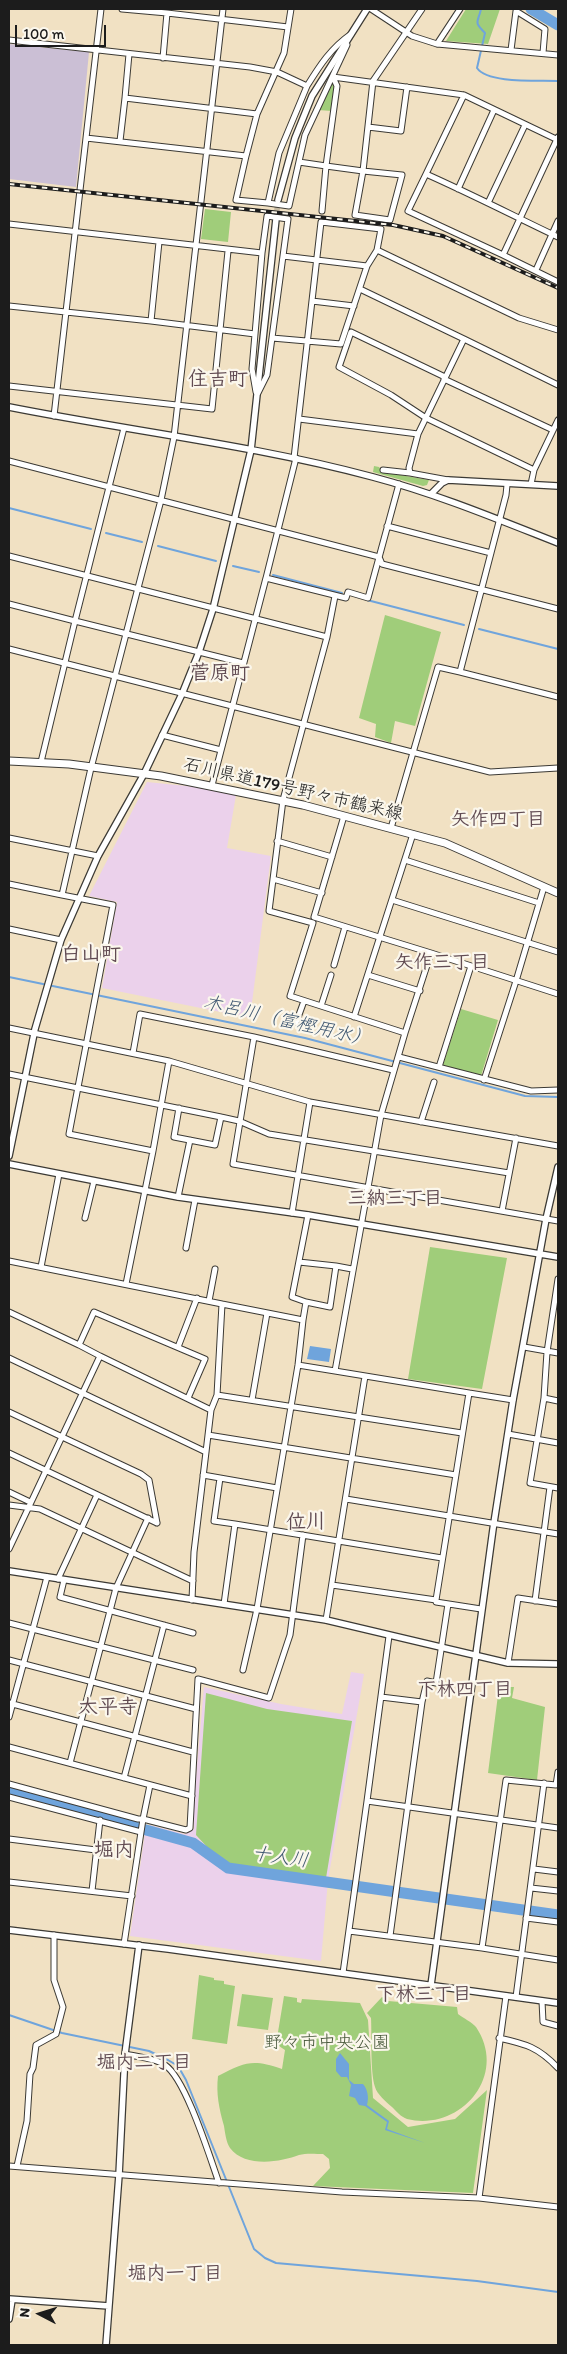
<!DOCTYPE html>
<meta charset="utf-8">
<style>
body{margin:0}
#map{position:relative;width:567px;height:2354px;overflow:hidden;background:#f1e1c3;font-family:Itim,sans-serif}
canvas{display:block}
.frame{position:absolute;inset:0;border:10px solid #1c1c1c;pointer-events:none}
.north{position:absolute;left:15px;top:2289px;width:50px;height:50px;-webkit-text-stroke:4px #fbf7ec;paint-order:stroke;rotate:275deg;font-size:14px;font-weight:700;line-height:20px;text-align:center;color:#1c1c1c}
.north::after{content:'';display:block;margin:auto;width:18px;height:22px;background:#1c1c1c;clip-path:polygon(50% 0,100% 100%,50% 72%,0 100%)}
.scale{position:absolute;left:15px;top:25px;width:91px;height:22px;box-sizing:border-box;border:2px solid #1c1c1c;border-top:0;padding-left:6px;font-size:15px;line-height:18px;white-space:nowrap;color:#1c1c1c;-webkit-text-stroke:4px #fbf7ec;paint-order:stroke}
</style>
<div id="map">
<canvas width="567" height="2354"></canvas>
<div class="frame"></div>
<div class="north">N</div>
<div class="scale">100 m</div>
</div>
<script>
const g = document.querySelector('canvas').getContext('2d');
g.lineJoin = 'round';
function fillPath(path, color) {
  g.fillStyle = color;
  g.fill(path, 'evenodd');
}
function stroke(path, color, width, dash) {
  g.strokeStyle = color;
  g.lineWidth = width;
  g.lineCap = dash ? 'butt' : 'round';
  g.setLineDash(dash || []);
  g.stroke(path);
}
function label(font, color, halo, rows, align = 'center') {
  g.font = font + ' Itim,"Klee One",sans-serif';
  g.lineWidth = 4.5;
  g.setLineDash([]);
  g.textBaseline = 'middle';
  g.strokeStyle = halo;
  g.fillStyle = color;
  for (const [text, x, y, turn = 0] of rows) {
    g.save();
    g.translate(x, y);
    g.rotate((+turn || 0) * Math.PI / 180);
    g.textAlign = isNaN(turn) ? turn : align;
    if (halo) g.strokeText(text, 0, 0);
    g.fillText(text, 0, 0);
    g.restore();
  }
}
fillPath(new Path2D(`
 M 147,782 L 196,787 L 236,795 L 227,848 L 271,856 L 250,1018 L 102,988 L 117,902 L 89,896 Z
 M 351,1672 L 364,1674 L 328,1880 L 321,1961 L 130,1936 L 145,1833 L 150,1825 L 185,1834 L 194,1829 L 194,1799 L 204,1687 L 281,1704 L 342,1714 Z`), '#ebd1eb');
fillPath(new Path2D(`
 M 9,44 L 89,52 L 76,187 L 9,179 Z`), '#cbbfd5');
fillPath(new Path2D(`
 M 466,9 L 500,9 L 488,44 L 446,41 Z
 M 333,81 L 336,87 L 332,111 L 318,110 Z
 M 205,209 L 231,212 L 228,242 L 201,239 Z
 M 374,466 L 379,467 L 383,472 L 429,480 L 427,485 L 423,486 L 373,472 Z
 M 385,615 L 441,632 L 415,726 L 395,721 L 391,743 L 375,737 L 376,724 L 359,718 Z
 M 461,1009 L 498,1020 L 481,1076 L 443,1065 Z
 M 430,1247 L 507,1258 L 482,1389 L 408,1379 Z
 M 499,1687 L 514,1687 L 512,1698 L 545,1707 L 537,1780 L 488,1773 Z
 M 206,1693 L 267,1709 L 352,1721 L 326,1878 L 221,1862 L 196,1835 Z
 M 199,1975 L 214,1978 L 214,1980 L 224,1981 L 224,1984 L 235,1986 L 227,2044 L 192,2039 Z
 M 242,1994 L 273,1998 L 268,2030 L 237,2026 Z
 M 284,1996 L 297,1998 L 297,2002 L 301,2003 L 302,1999 L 360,2003 L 368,2020 L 373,2098 L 408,2127 L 455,2119 L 487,2090 L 473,2193 L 313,2186 L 330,2168 L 329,2159 L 323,2154 C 316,2154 306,2153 299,2155 C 281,2162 245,2168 230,2148 C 226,2142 225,2132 224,2126 C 219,2108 216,2094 218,2076 C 246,2062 252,2059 282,2069 L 285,2050 L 276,2044 Z
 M 382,1997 L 388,2001 L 457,2007 L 458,2014 C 463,2018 472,2022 476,2027 C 509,2076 460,2132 407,2119 C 401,2117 396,2111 392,2107 C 386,2102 377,2094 375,2087 C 370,2071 372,2036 371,2018 L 367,2013 Z`), '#a0cd7a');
fillPath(new Path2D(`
 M 310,1346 L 331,1349 L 329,1362 L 307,1359 Z
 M 340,2053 L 349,2064 L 349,2080 L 354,2084 L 363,2084 C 368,2090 369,2098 367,2105 L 389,2121 L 387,2129 L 425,2143 L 385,2130 L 387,2122 L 365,2106 L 359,2105 L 355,2098 L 349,2096 L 351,2085 L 347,2077 L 341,2077 L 336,2071 L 336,2059 Z`), '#6fa4dc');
stroke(new Path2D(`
 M 481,9 C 478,23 473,21 485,33 L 477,68 C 488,84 539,80 558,81
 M 9,508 L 91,529
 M 106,533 L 142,542
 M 158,546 L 216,561
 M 233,566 L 259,572
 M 273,575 L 342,593
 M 367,600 L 464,625
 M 479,629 L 558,649
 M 9,977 L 305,1038 L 525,1096 L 558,1097
 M 9,2015 L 62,2033 L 149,2051 L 168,2060 L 178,2066 L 186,2080 L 254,2249 L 265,2258 L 276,2263 L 477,2281 L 558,2292`), '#6fa4dc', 2);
stroke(new Path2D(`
 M 531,9 L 558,25
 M 9,1792 L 193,1843 L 228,1868 L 558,1915`), '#6fa4dc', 11);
stroke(new Path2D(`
 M 276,219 L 278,200`), '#c6baa2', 5.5, [5.5, 3]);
const minor = new Path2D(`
 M 101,9 L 86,138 L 246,156 L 236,200 L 268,203
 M 122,9 L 167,13
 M 371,9 L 412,36 L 437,44 L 558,55
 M 9,40 L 250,67 L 277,72 L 307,86 L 279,153 L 268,203 L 289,206 L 305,135 L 347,45
 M 437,44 L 460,9
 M 511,50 L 516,11 L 545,29 L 543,53
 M 129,54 L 125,98 L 257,114
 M 163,58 L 167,13 L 288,27
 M 307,86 C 320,65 331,48 351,34
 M 464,95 L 558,140
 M 368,127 L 401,131 L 407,87
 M 558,137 L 503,255 L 408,211 L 426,174 C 471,194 514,216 558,237
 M 120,141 L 125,98
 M 246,156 L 257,114 L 284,53 L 291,9
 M 299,162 L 326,166 L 337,86 L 333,77 L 464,95 L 426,174
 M 363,171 L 402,175 L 390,220 L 355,215 Z
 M 458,189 L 494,110
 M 488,203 L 525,125
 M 322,211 L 326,166 L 363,171 L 373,81 L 422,9
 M 9,224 L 262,253 L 252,369 L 256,392
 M 159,242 L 151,321 L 255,334
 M 262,253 L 267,216 L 288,219 L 283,256
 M 503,255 L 558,282
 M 536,270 L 558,221
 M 360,289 L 464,339
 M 312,301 L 354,306
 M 9,306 L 151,321
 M 272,338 L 341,344 L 367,266 L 377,250
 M 445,377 L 351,332 L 339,367 L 391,395 L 426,418 L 534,470
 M 444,379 L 553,430
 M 9,386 L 212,409 L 228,251
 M 258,393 L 267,375 L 283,256 L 367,266
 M 54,416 L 86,138
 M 299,419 L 418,434
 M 124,428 L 75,621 L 243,663
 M 294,458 L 321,222 L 381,229 L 377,250 L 519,318 L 558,330
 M 9,461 L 379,557 L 382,564 L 558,609
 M 383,470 L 410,473
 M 448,480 L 410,473 L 409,468 L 418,434 L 464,339 L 558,385
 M 531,484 L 534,470 L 558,420
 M 387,526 L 491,553
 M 9,556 L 327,637
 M 266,578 L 296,458
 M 9,604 L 75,621 L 41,762
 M 9,649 L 490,772 L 558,768
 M 460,672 L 558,697
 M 162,735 L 221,750
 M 212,785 L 266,578 L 346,598 L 348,592 L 368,598 L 399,484
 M 344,816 L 314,917 L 431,953
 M 391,828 L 438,667 L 460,672 L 506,495 L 507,485
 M 9,838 L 98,856
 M 277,841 L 332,857
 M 405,860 L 539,903
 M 273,879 L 322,893
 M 9,884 L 62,895 L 91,768 L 161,500 L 174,437 L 223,9
 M 62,895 L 113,905 L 69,1134 L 153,1151 L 126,1284
 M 392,900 L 558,952
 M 9,929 L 61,940
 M 334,965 L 345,927
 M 368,975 L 420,991
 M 321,1006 L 331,975
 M 354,1017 L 413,834
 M 296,1023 L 304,1001
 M 9,1028 L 169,1061 L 310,1102 L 558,1146
 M 405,1033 L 431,953 L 558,994
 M 133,1053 L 140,1014 L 254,1037
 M 399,1057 L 531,1091 L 558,1090
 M 439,1067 L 471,966
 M 393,1070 L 254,1037 L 233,1164 L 558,1221
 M 9,1074 L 221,1117 L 239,1121 L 269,1134 L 509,1173
 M 484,1080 L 516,981 L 544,887
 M 179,1108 L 174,1137 L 215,1145 L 221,1117
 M 421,1122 L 434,1082
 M 153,1151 L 169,1061
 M 178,1197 L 190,1140
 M 502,1211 L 516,1138
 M 292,1213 L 310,1102
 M 85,1218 L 94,1181
 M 186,1248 L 195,1200
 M 9,1261 L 222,1304 L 217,1395 L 211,1410 L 206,1452 L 194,1552 L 192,1600
 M 299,1262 L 336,1266
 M 41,1267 L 59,1174
 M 558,1279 L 547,1352 L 544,1398 L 530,1483 L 558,1488
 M 209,1301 L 215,1269
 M 306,1302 L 292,1297 L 308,1215
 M 222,1304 L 303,1320 L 306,1302 L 330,1307 L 336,1266 L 352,1269
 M 9,1312 L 79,1345
 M 178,1347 L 197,1298
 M 524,1347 L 558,1353
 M 100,1356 L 79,1345 L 94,1312 L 205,1359 L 188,1398
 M 9,1358 L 206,1452
 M 298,1365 L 335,1371 L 381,1115 L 405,1033 L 290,996 L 313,923 L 269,911 L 283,800 L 327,637 L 335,596
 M 335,1371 L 469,1393
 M 217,1395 L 462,1433
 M 544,1398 L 558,1401
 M 252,1400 L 267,1313
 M 9,1412 L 141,1474 L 149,1480 L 157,1523
 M 508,1434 L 558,1443
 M 208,1435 L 456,1475
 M 9,1453 L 157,1523
 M 203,1475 L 277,1488
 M 220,1478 L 214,1521 L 235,1524 L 224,1604
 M 9,1492 L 30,1502
 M 346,1499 L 558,1534
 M 9,1505 L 40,1509 L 193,1581
 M 235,1524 L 442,1558
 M 9,1549 L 100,1356 L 211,1410
 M 58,1579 L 97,1495
 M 64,1580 L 60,1597 L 193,1633
 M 332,1585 L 436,1600
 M 535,1601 L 550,1487
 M 481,1609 L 436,1602 L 436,1600 L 469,1393 L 513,1400
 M 326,1620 L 365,1376
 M 9,1623 L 193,1670
 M 9,1660 L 196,1709
 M 508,1663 L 518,1598 L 558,1604
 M 243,1670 L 257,1609 L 298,1365 L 303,1320
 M 381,1697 L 422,1702 L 390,1936
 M 422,1702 L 427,1681 L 436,1683 L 448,1604
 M 9,1703 L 193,1752
 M 9,1717 L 47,1577
 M 9,1747 L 192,1796
 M 70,1763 L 116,1588 L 148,1518
 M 124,1778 L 164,1625
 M 9,1784 L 138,1819 L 143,1819 L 150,1785
 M 9,1797 L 141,1832
 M 367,1801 L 389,1636
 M 9,1839 L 96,1850
 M 534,1869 L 558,1872
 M 9,1882 L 132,1896
 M 531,1888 L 558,1891
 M 92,1891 L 100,1820
 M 526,1918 L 558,1922
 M 349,1931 L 482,1948 L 506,1780 L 556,1785 L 558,1772
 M 124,1944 L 143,1819 L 186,1830 L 190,1828 L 198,1679 L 269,1698 L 290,1635 L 303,1535
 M 482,1948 L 558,1960
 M 343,1973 L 367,1801 L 558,1828
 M 516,1997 L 544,1783
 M 542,2001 L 543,2022 L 558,2026
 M 499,2038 C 526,2044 538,2047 558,2068
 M 125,2054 C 137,2057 155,2058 165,2065 C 186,2079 210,2158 219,2183
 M 9,2166 L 342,2192 L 479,2198 L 558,2207
 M 17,2166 L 27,2121 L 30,2074 L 33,2068 L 36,2045 L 56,2034 L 63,2007 L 54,1980 L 54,1935
 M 479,2198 L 506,1996`);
const tertiary = new Path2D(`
 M 278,200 L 295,138 L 312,96 L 367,9
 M 9,407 C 130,431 254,445 373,477 C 437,494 497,519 558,543
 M 431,494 L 442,483 L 448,480 L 558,486
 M 9,1156 L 35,1029 L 61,940 L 98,856 L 144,774 L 182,694 L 199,652 L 213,609 L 251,450 L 276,219
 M 9,1164 L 178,1197 L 308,1215 L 558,1257
 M 9,1571 L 326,1620 L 508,1663 L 558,1664
 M 9,1930 L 168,1949 L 558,2003
 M 431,1985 L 493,1529 L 513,1400 L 546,1219 L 558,1167
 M 9,2299 L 109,2306
 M 9,2319 L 12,2300
 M 106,2345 L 119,2175 L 125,2054 L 139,1945`);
const secondary = new Path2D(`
 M 9,761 L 69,764 L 161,776 L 303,805 L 445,843 L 558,893`);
stroke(minor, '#3c3a35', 7);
stroke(tertiary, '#3c3a35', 8);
stroke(secondary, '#3c3a35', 9);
stroke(minor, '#fff', 5);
stroke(tertiary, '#fff', 5.5);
stroke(secondary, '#fff', 7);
const rail = new Path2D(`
 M 9,184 L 393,225 L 443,236 L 558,288`);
stroke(rail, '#1c1c1c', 4);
stroke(rail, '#fbf7ec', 2, [5.5]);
label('18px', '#1c1c1c', '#fbf7ec', [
 ["石川県道179号野々市鶴来線",293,790,13]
]);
label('18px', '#4a5a3d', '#fbf7ec', [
 ["野々市中央公園",327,2043]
]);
label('bold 19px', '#614b52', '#fbf7ec', [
 ["矢作四丁目",498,820],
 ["矢作三丁目",442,963],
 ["三納三丁目",395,1199],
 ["下林四丁目",465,1690],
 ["下林三丁目",424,1995],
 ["堀内二丁目",144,2063],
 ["堀内一丁目",175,2274]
]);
label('italic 19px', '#415972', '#fbf7ec', [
 ["木呂川（富樫用水）",287,1022,13],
 ["十人川",280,1858,8]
]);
label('bold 20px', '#614b52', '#fbf7ec', [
 ["住吉町",218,380],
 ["菅原町",220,674],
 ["白山町",91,955],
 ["位川",306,1523],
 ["太平寺",108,1708],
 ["堀内",114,1851]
]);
</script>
